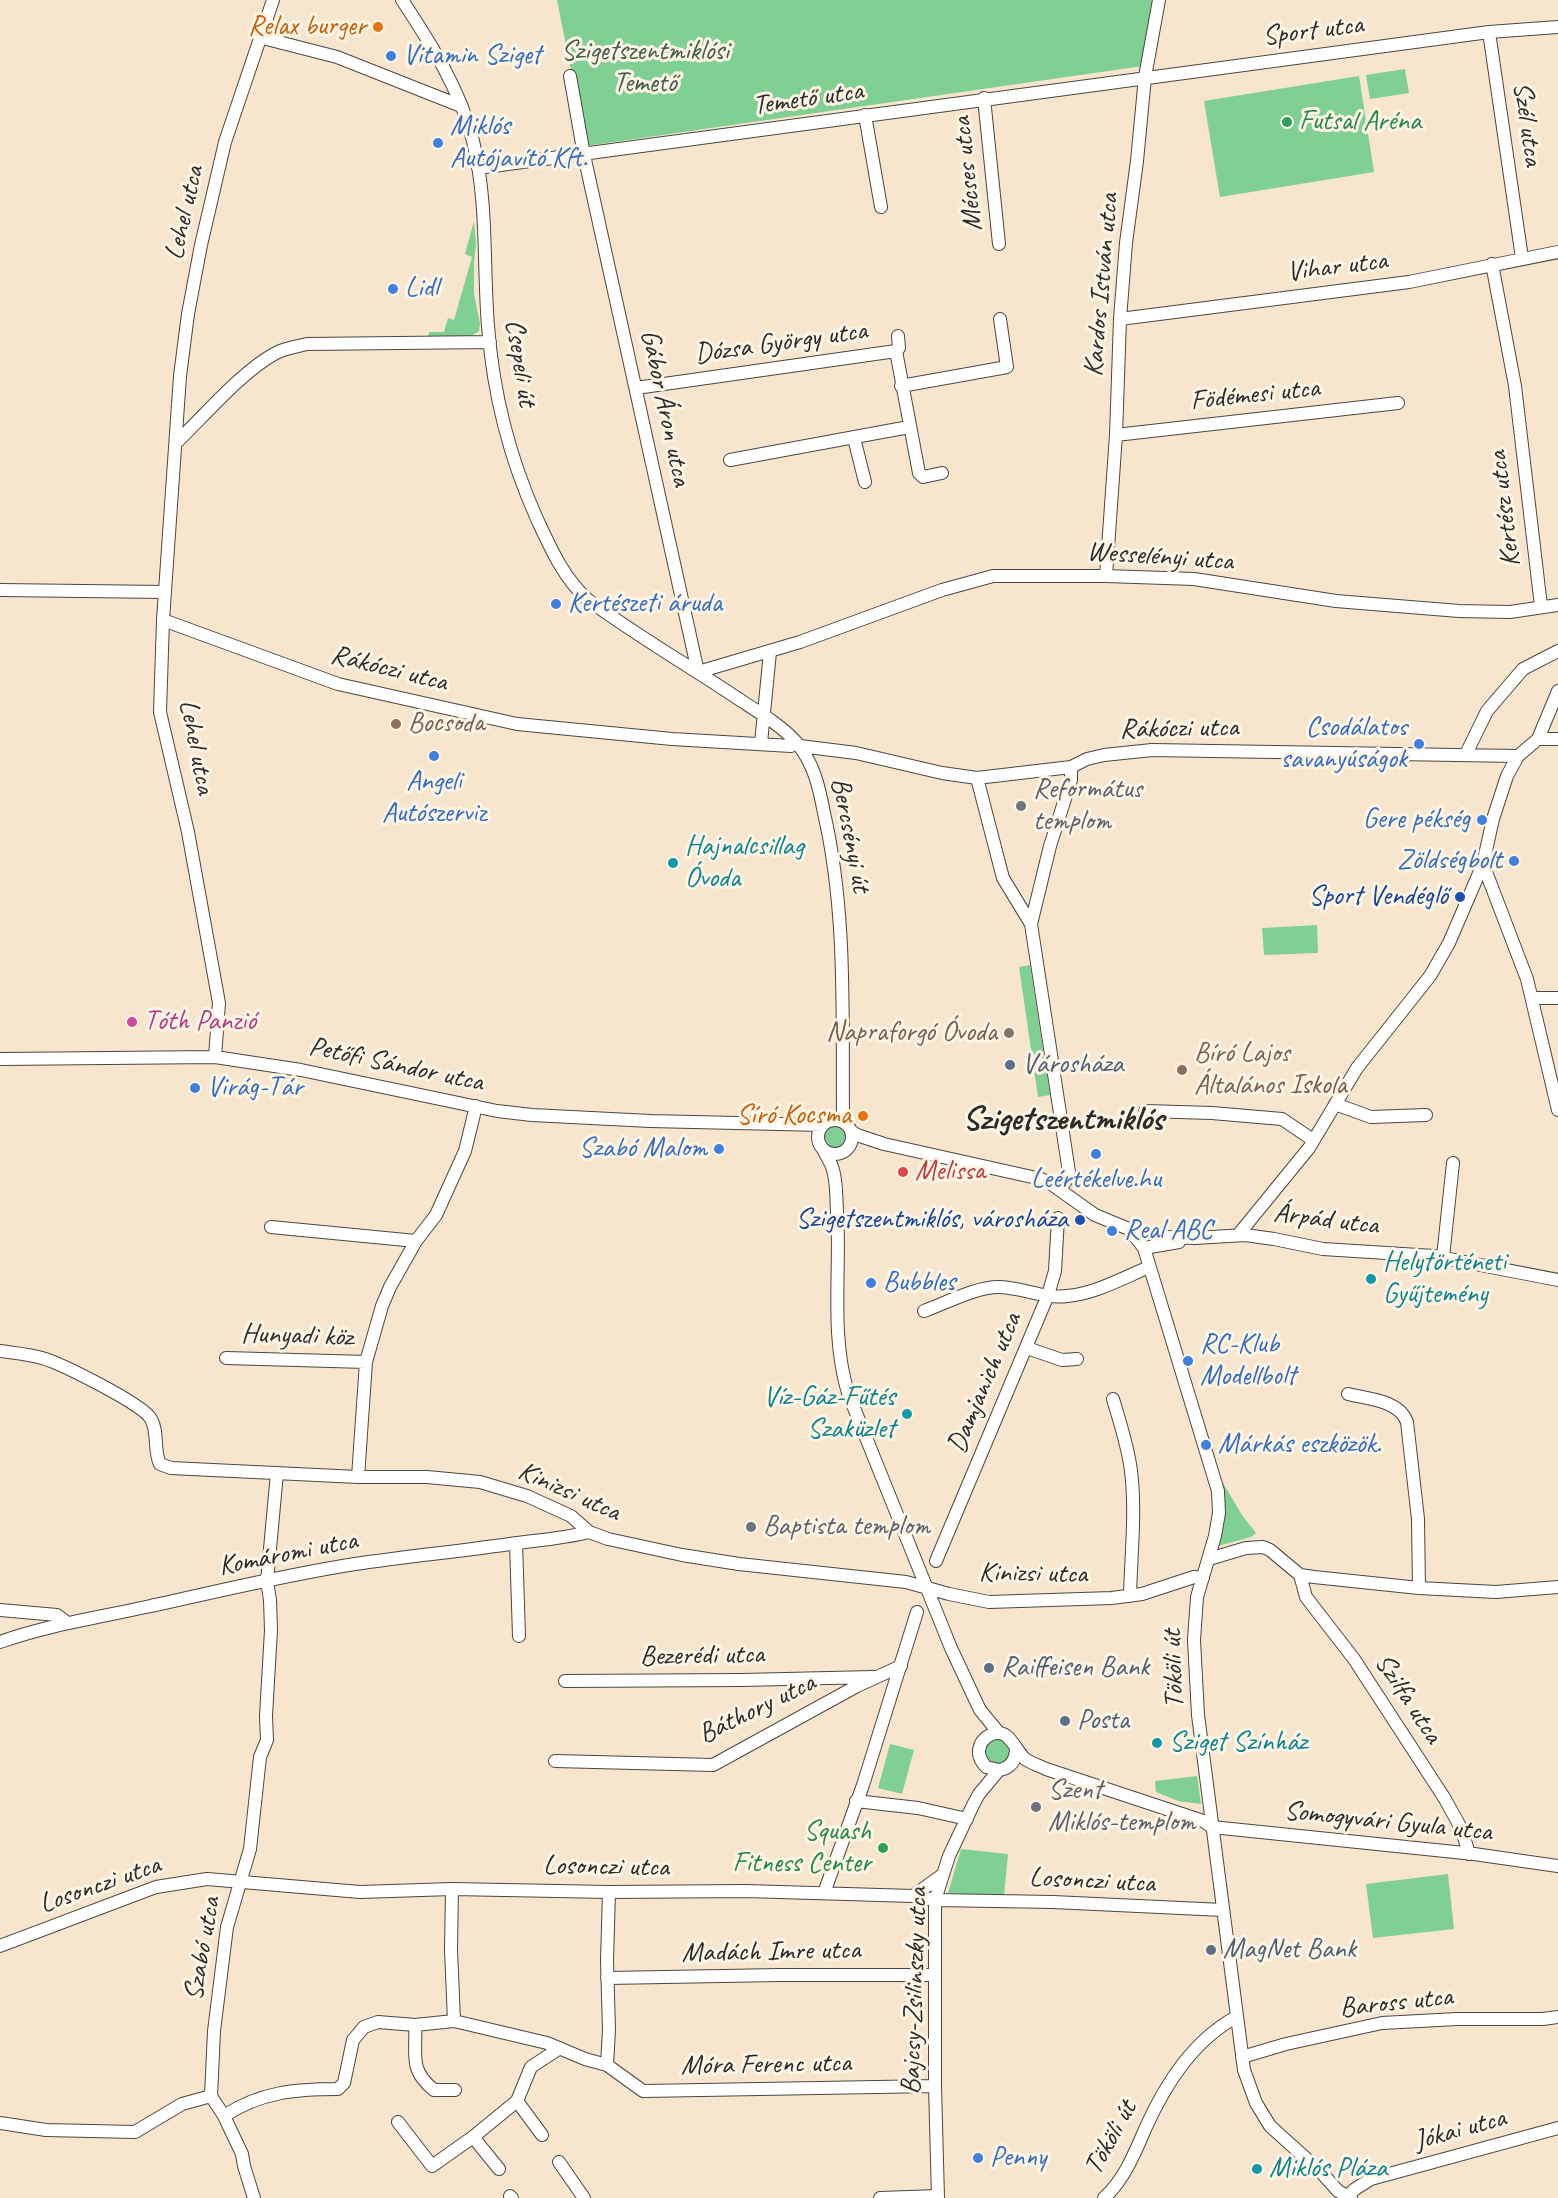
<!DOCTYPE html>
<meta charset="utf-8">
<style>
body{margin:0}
canvas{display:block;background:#f7e6cd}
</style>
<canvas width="1558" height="2198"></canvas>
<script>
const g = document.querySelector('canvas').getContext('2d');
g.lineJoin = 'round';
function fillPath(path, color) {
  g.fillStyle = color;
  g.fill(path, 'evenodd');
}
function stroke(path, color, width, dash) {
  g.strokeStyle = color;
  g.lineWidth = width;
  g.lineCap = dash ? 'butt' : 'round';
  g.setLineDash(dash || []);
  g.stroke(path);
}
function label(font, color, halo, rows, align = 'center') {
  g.font = font + ' Caveat,sans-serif';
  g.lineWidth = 6;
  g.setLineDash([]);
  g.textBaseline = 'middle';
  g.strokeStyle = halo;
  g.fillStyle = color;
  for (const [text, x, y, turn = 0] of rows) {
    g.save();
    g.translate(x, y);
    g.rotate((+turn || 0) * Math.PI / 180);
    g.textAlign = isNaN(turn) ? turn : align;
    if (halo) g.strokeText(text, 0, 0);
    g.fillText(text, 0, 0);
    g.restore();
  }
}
fillPath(new Path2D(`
 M 557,0 L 1154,0 L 1143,66 L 586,146 Z
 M 1405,69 L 1409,93 L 1370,99 L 1366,75 Z
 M 1359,76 L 1374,172 L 1220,197 L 1204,101 Z
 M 474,221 L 476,244 L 474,262 L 474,294 L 480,324 L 479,331 L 471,336 L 428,337 L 429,332 L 444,332 L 448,318 L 454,320 L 472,257 L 465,254 Z
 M 1317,925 L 1318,953 L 1264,955 L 1262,928 Z
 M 1030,965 L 1050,1095 L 1038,1097 L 1019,967 Z
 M825 1137a10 10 0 1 1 20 0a10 10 0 1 1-20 0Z
 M 1220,1478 L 1242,1515 L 1256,1533 L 1251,1537 L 1218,1546 L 1222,1525 Z
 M984 1752a13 13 0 1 1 26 0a13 13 0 1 1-26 0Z
 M 890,1744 L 914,1750 L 902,1794 L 878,1788 Z
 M 1197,1776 L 1201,1804 L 1178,1801 L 1156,1792 L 1155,1781 Z
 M 961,1849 L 1008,1854 L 1004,1896 L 948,1893 Z
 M 1448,1874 L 1454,1929 L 1373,1938 L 1366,1884 Z`), '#7fd092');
const minor = new Path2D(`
 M 402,0 C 431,44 460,89 473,141 C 488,202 483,264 488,326 C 493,392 510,459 537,519 C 550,547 563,577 587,599 C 634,634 686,664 734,696 C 755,710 780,724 796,742 C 814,763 819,787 824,813 C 847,913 842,1015 843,1116 L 846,1124
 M 1489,32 L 1522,258
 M 259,37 L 337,57 L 461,106
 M 570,76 L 584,155 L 698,672
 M 984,98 L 999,244
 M 865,115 L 881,207
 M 478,168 L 1489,32 L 1558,27
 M 1492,264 L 1515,386 L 1541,606
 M 1120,319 L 1409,282 L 1558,252
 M 898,336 L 899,348 L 896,351 L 919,473 L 923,477 L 942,473
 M 901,386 L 1007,367 L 1000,319
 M 636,388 L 896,351
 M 1116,435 L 1398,403
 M 854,438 L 865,482
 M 176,443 C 204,416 242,371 276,353 C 285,348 296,347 307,344 L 490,342
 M 730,460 L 909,427
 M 1106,576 L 1116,435 L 1120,319 L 1126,243 L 1137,161 L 1145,77 L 1159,0
 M 0,590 L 165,592
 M 163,620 L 338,684 L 517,724 L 672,739 L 791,746
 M 698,672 L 800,642 L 942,590 L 993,576 L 1106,576 L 1194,579 L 1336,601 L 1459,611 L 1510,612 L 1558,605
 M 1538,739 L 1558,691
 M 761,743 L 770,652
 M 800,746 L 856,753 L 942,773 L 977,778 L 1071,767 L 1087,759 L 1104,755 L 1152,750 L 1518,756 L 1538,739 L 1558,739
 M 1466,754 L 1487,711 L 1523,669 L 1558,651
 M 977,778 L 1003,878 L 1031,924 L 1069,1172 L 1066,1181 L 1059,1189
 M 1483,864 L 1527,979 L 1558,1110
 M 1031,924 L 1050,846 L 1071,780 L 1071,767
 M 1533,998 L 1558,998
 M 215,1057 L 219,1003 L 188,832 L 160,712 L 163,620 L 180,376 L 188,314 L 201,245 L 225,142 L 273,0
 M 0,1059 L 215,1057 L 301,1070 L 497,1111 L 532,1115 L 650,1121 L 823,1125
 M 1335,1104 L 1371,1117 L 1426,1115
 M 1145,1111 L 1212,1113 L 1282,1119 L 1313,1140
 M818 1137a17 17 0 1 1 34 0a17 17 0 1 1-34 0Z
 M 851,1131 L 857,1135 L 884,1144 L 1041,1179 L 1050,1183 L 1095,1215 L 1129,1229 L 1166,1237 L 1195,1238 L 1245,1235 L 1274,1239 L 1323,1249 L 1434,1256 L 1558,1280
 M 823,1149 C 826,1156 831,1162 833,1170 C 837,1183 836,1197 837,1211 C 841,1272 830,1333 848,1393 L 951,1648 L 980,1710 L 999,1733
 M 271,1227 L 416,1241
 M 1129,1229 L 1144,1248 L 1218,1491 L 1219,1513 L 1215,1536 L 1197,1597 L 1194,1640 L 1198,1715 L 1244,2070 L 1256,2103 L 1270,2126 L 1320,2171 L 1338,2191 L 1351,2198
 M 1238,1235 L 1309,1148 L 1357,1068 L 1430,976 L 1449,943 L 1483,864 L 1493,819 L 1507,776 L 1518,756
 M 1144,1248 L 1179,1242
 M 1443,1257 L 1453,1163
 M 924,1311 C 946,1303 976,1287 998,1287 C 1021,1287 1044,1299 1067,1296 C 1094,1294 1123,1278 1149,1267
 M 1027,1348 L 1062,1360 L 1077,1359
 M 0,1351 C 14,1353 28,1354 42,1358 C 60,1363 143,1404 151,1419 C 159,1433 153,1450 160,1464 L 171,1468 L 358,1477 L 427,1477 L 480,1482 L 527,1496 L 571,1516 L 589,1532 L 608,1539 L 682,1555 L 739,1564 L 906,1582 L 949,1594 L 989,1602 L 1112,1598 L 1142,1594 L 1194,1577 L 1203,1578
 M 226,1358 L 366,1362
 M 1348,1394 C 1368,1399 1399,1400 1407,1422 L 1418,1519 L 1419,1588
 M 1113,1399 C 1120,1423 1128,1446 1131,1471 C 1136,1512 1131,1554 1130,1596
 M 358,1477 L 366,1362 L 382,1306 L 390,1287 L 416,1241 L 436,1215 L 465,1151 L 476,1106
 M 516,1543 L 519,1636
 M 1209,1559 L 1246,1548 L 1263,1547 L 1270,1550 L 1300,1575 L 1314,1577 L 1419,1588 L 1496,1592 L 1558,1587
 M 936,1561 L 1048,1295 L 1055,1271 L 1058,1218
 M 1300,1575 L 1306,1597 L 1354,1659 L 1445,1799 L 1462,1830 L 1469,1854
 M 0,1610 L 57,1615 L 66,1622
 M 0,1642 C 48,1625 96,1618 146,1607 C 215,1592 284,1575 355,1564 C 409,1556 463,1551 517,1543 C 541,1540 565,1538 589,1532
 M 565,1681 L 742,1680 L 873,1677
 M 1016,1748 C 1016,1760 1011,1768 999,1770 L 986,1767 C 982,1762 978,1757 979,1750 C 980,1743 984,1738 990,1735 C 1009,1726 1014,1749 1025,1759 C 1031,1763 1040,1766 1046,1769 L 1203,1821 L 1212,1827
 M 555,1761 L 713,1765 L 857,1686 L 901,1666
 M 856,1801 L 918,1808 L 967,1819
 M 1212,1827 L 1474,1854 L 1558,1866
 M 452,1889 L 451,1950 L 454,2021
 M 824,1893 L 863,1785 L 917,1612
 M 913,1896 L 941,1876
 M 0,1946 L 156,1887 L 207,1879 L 360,1892 L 452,1889 L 609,1892 L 746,1891 L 913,1896 L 935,1900 L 1053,1902 L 1223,1910
 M 607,1978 L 780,1975 L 935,1975
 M 415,2025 C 417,2055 408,2069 434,2090 L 455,2090
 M 1242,2057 L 1286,2044 L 1382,2023 L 1457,2019 L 1543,2019 L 1558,2017
 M 607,2065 L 609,2030 L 607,1961 L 609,1892
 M 517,2101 L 542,2135
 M 224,2116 C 260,2092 296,2089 338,2089 L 344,2083 L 353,2040 L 364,2027 L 378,2022 L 415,2025 L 454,2021 L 547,2043 L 585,2059 L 607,2065 L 643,2091 L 935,2086
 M 398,2122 L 432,2166 L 473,2137
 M 0,2123 L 46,2130 L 135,2132 L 182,2104 L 211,2096
 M 559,2162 L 584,2198
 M 499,2169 L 473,2137 L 517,2101 L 531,2067 L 560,2048
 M 510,2196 L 512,2198
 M 254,2198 L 244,2166 L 242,2154 L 224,2116 L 211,2096 L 214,2031 L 227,1927 L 250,1849 L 260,1757 L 267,1740 L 266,1716 L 271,1630 L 270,1600 L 267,1581 L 277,1473
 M 880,2198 L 938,2196
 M 938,2198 L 935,2086 L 935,1900 L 949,1856 L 973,1805 L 979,1794 L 999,1770
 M 1104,2198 C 1125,2179 1135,2152 1146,2127 C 1166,2083 1193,2041 1236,2017
 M 1346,2198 L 1355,2189 L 1371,2179 L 1558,2128`);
stroke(minor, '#4a4743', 14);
stroke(minor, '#fff', 12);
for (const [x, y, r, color] of [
 [378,27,6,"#e8710a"],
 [391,56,6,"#3f7fe0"],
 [1287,122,6,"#2e9e5b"],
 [438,143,6,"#3f7fe0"],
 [393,289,6,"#3f7fe0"],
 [556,604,6,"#3f7fe0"],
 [396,724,6,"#8d6e63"],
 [1419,744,6,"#3f7fe0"],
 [434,756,6,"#3f7fe0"],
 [1021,806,6,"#6b7280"],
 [1482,820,6,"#3f7fe0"],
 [1514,861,6,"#3f7fe0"],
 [673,863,6,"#0f9aa8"],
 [1460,897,6,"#1a4fb4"],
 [132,1022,6,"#d1479c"],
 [1009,1033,6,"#8d6e63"],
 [1010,1065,6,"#5c6f8a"],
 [1182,1070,6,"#8d6e63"],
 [195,1088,6,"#3f7fe0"],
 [863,1116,6,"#e8710a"],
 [719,1149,6,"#3f7fe0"],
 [1096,1154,6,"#3f7fe0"],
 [903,1172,6,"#e0444e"],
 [1080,1220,6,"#1a4fb4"],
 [1112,1231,6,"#3f7fe0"],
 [1371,1279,6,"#0f9aa8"],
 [871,1283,6,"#3f7fe0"],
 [1188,1361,6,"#3f7fe0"],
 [907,1414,6,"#0f9aa8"],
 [1206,1445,6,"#3f7fe0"],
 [751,1527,6,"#6b7280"],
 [989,1668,6,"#5c6f8a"],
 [1065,1721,6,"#5c6f8a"],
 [1157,1743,6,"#0f9aa8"],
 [1036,1807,6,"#6b7280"],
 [883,1848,6,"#2e9e5b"],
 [1211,1950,6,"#5c6f8a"],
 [978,2158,6,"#3f7fe0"],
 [1257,2169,6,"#0f9aa8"]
]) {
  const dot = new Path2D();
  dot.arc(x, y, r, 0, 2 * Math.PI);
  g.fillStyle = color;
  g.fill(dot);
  stroke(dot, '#fcf5e5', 2);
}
label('28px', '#c56008', '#fcf5e5', [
 ["Relax burger",366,27],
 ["Síró Kocsma",851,1116]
], 'right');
label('28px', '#2b2b2b', '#fcf5e5', [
 ["Sport utca",1313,31,-7],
 ["Temető utca",808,99,-8],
 ["Szél utca",1527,124,82],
 ["Mécses utca",968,174,-96],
 ["Lehel utca",185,213,-77],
 ["Vihar utca",1337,267,-7],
 ["Kardos István utca",1102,285,-85],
 ["Dózsa György utca",781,343,-8],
 ["Csepeli út",520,363,81],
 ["Födémesi utca",1255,395,-6],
 ["Gábor Áron utca",665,408,78],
 ["Kertész utca",1505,509,-97],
 ["Wesselényi utca",1160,557,4],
 ["Rákóczi utca",389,669,14],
 ["Rákóczi utca",1179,729,-1],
 ["Lehel utca",196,747,79],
 ["Bercsényi út",850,835,79],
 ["Petőfi Sándor utca",396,1065,12],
 ["Árpád utca",1326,1220,7],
 ["Hunyadi köz",297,1336,2],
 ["Damjanich utca",985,1383,-67],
 ["Kinizsi utca",569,1492,24],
 ["Komáromi utca",288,1554,-11],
 ["Kinizsi utca",1033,1574,1],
 ["Bezerédi utca",702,1656,-1],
 ["Tököli út",1174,1669,-92],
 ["Szilfa utca",1408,1699,57],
 ["Báthory utca",757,1709,-26],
 ["Somogyvári Gyula utca",1388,1822,6],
 ["Losonczi utca",606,1867,1],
 ["Losonczi utca",1092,1881,3],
 ["Losonczi utca",100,1885,-19],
 ["Szabó utca",203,1949,-80],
 ["Madách Imre utca",771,1952,-1],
 ["Bajcsy-Zsilinszky utca",915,1991,-88],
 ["Baross utca",1396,2003,-6],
 ["Móra Ferenc utca",766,2065,-1],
 ["Jókai utca",1460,2130,-15],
 ["Tököli út",1111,2138,-61]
]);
label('28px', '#445d4a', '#fcf5e5', [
 ["Szigetszentmiklósi",645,52],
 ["Temető",645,84]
]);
label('28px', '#366cbe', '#fcf5e5', [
 ["Vitamin Sziget",403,56],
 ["Miklós",450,127],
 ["Autójavító Kft.",450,159],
 ["Lidl",405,289],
 ["Kertészeti áruda",568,604],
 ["Csodálatos",1407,728,"right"],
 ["savanyúságok",1407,760,"right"],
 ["Angeli",434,782,"center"],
 ["Autószerviz",434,814,"center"],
 ["Gere pékség",1470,820,"right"],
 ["Zöldségbolt",1502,861,"right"],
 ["Virág-Tár",207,1088],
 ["Szabó Malom",707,1149,"right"],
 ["Leértékelve.hu",1096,1180,"center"],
 ["Real ABC",1124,1231],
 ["Bubbles",883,1283],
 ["RC-Klub",1200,1345],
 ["Modellbolt",1200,1377],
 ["Márkás eszközök.",1218,1445],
 ["Penny",990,2158]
], 'left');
label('28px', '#27864d', '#fcf5e5', [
 ["Futsal Aréna",1299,122],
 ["Squash",871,1832,"right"],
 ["Fitness Center",871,1864,"right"]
], 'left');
label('28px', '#785e54', '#fcf5e5', [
 ["Bocsoda",408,724],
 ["Napraforgó Óvoda",997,1033,"right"],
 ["Bíró Lajos",1194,1054],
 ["Általános Iskola",1194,1086]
], 'left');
label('28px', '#5b616d', '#fcf5e5', [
 ["Református",1033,790],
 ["templom",1033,822],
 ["Baptista templom",763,1527],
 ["Szent",1048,1791],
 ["Miklós-templom",1048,1823]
], 'left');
label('28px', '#0d838f', '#fcf5e5', [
 ["Hajnalcsillag",685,847],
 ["Óvoda",685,879],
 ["Helytörténeti",1383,1263],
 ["Gyűjtemény",1383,1295],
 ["Víz-Gáz-Fűtés",895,1398,"right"],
 ["Szaküzlet",895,1430,"right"],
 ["Sziget Színház",1169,1743],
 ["Miklós Pláza",1269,2169]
], 'left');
label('28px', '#164399', '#fcf5e5', [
 ["Sport Vendéglő",1448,897],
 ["Szigetszentmiklós, városháza",1068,1220]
], 'right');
label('28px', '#b23c85', '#fcf5e5', [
 ["Tóth Panzió",144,1022]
], 'left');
label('28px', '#4e5e75', '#fcf5e5', [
 ["Városháza",1022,1065],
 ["Raiffeisen Bank",1001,1668],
 ["Posta",1077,1721],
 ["MagNet Bank",1223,1950]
], 'left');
label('28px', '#be3a42', '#fcf5e5', [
 ["Melissa",915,1172]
], 'left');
label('bold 34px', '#2b2b2b', '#fcf5e5', [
 ["Szigetszentmiklós",1063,1120]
]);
</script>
